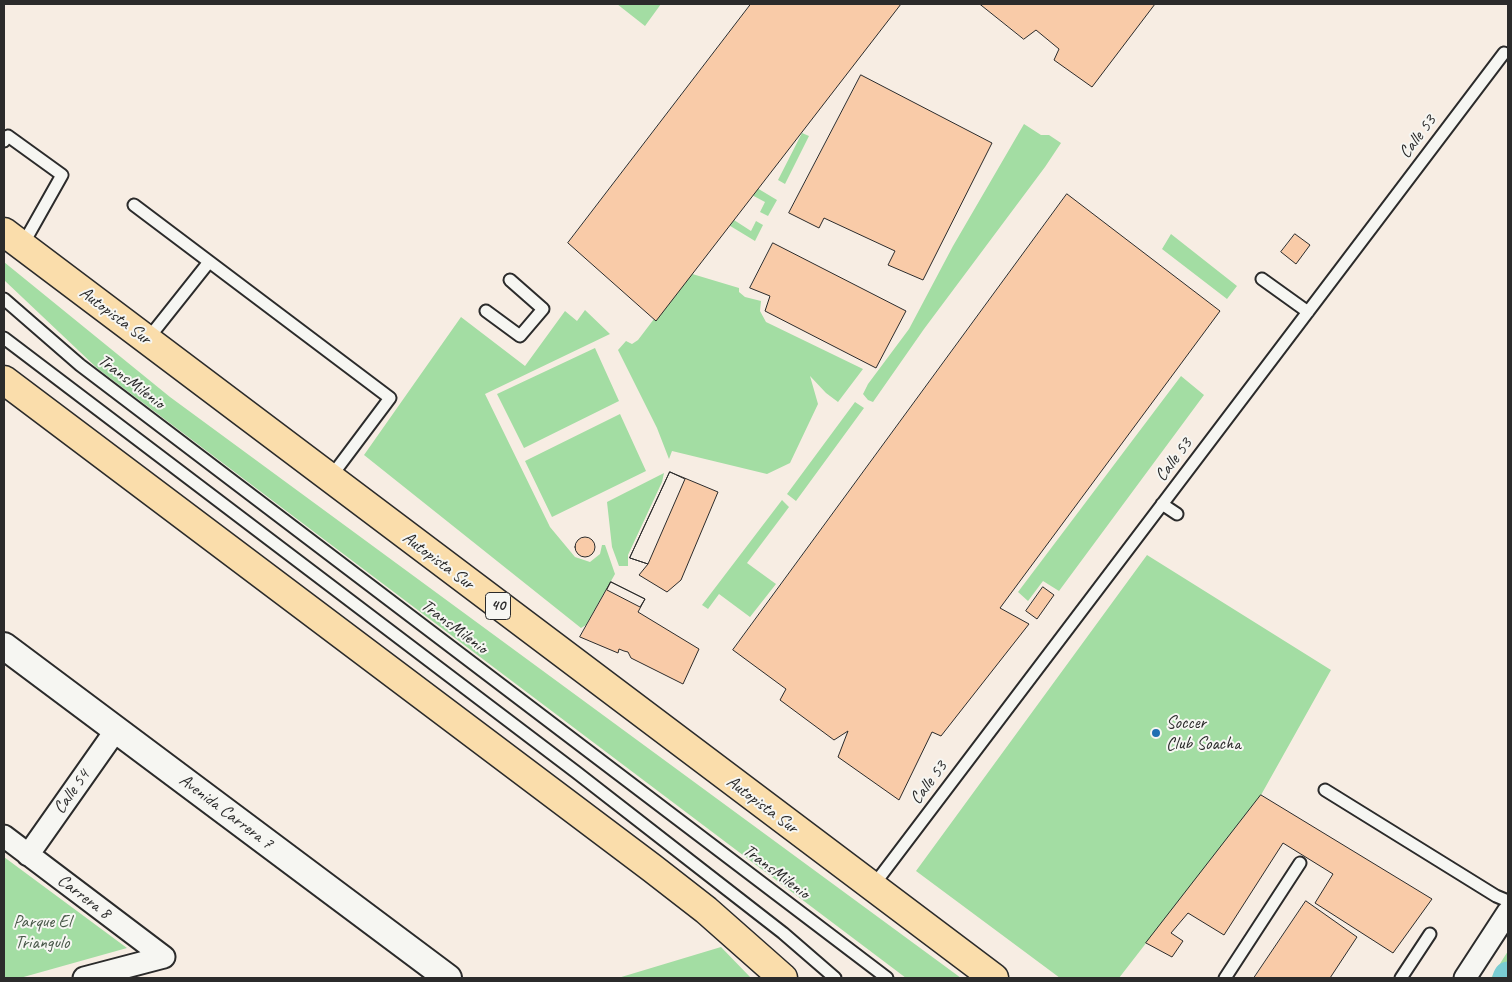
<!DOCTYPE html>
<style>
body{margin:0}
#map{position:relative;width:1512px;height:982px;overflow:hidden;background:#f7ede3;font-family:Caveat,sans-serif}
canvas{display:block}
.frame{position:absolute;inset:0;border:5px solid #2b2b2b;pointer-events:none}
</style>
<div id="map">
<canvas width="1512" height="982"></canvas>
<div class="frame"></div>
</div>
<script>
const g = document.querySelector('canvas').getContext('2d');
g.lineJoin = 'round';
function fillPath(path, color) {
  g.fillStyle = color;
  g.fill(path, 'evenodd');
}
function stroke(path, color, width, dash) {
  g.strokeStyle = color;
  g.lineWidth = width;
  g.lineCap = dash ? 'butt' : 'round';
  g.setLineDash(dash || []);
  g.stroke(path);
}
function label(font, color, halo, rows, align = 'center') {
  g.font = font + ' Caveat,sans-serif';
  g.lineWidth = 4;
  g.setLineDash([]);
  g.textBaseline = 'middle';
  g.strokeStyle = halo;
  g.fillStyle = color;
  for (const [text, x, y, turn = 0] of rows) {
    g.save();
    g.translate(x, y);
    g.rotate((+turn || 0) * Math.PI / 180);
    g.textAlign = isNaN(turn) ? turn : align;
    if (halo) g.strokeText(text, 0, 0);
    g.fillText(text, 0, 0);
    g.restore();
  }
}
fillPath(new Path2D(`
 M 617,4 L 661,4 L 645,26 Z
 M 1024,124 L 1041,135 L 1049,135 L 1061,143 L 1045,167 L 924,329 L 873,402 L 868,400 L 863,394 L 868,384 L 909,329 L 953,246 Z
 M 802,133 L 809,136 L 785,184 L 778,180 Z
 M 752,185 L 777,200 L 768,216 L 760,212 L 765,202 L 750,194 L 734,220 L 751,231 L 756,221 L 763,225 L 755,241 L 727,224 Z
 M 1171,234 L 1237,286 L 1227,299 L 1162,249 Z
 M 4,262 L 170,397 L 961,978 L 906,978 L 98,369 L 4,280 Z
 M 689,273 L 739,288 L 739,292 L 745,297 L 761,301 L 760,311 L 766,322 L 863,369 L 838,402 L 826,393 L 810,376 L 818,404 L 790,463 L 767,474 L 672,451 L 669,459 L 657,428 L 618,350 L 626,341 L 632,344 L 638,340 Z
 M 585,310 L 610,334 L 485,394 L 550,527 L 575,557 L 590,562 L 600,554 L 602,545 L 605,545 L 615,574 L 586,625 L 581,628 L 364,455 L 461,317 L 525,366 L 565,311 L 577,321 Z
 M 595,348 L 619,401 L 524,448 L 497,394 Z
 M 1181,376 L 1204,395 L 1059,591 L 1043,581 L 1028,601 L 1018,592 Z
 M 855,402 L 864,408 L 796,501 L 787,494 Z
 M 620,414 L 646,471 L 552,517 L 525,461 Z
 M 664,473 L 662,482 L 628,555 L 628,566 L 619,566 L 612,547 L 607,502 Z
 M 782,500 L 789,507 L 747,563 L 776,584 L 750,617 L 719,594 L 708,609 L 702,605 Z
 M 1147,555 L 1331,670 L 1261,795 L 1119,978 L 1060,978 L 916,871 Z
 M 4,857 L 127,948 L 20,978 L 4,978 Z
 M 721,947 L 751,978 L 618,978 Z
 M 1508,951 L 1508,978 L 1491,978 Z`), '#a3dda3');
stroke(new Path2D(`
 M 1507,978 L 1508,976`), '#7accd2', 29);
const building = new Path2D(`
 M 751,4 L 901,4 L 656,321 L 568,243 Z
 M 980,4 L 1155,4 L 1092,87 L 1054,60 L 1059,49 L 1036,30 L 1024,39 Z
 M 861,75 L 992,143 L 923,280 L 888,265 L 895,251 L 824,218 L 819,228 L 789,213 Z
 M 1067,194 L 1220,311 L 1000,608 L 1029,624 L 941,736 L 932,732 L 899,800 L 838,757 L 848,731 L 834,740 L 780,700 L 786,689 L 733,650 Z
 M 1295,234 L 1310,245 L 1296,264 L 1281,252 Z
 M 773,243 L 906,311 L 876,368 L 765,311 L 770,296 L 750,288 Z
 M 670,472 L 718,492 L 681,580 L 667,592 L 639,575 L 648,564 L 630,558 Z
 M 670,472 L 685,479 L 648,564 L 630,558 Z
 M575 547a10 10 0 1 1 20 0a10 10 0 1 1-20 0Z
 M 611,582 L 645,599 L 638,612 L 699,649 L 683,684 L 631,658 L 628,652 L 624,651 L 619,649 L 618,653 L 580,637 Z
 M 611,582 L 645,599 L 640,607 L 607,590 Z
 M 1043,587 L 1054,595 L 1037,619 L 1026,611 Z
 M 1261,795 L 1432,899 L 1393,953 L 1315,903 L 1333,874 L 1283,843 L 1224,935 L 1188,913 L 1171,933 L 1183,941 L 1172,957 L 1146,943 Z
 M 1306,901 L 1357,937 L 1330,978 L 1254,978 Z`);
fillPath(building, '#f9cba8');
stroke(building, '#2b2b2b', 1);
const service = new Path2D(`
 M 4,141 L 8,136 L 62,175 L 22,246
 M 134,205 L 390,398 L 330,478
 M 1262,279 L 1308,312
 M 4,299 L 80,365 L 887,978
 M 486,311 L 520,336 L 543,309 L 510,280
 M 4,338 L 576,772 L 783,933 L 835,978
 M 147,340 L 209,262
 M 1162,504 L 1177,514
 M 1325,790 L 1496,896 L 1508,901
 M 873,886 L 1504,53
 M 1225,978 L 1300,863
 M 1401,978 L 1430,934`);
const minor = new Path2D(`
 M 4,836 L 164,957
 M 28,855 L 116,730
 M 84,978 L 164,957
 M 1465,978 L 1508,912`);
const tertiary = new Path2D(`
 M 4,646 L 448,978`);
const trunk = new Path2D(`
 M 4,232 L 994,978
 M 4,380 L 652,868 L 706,910 L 783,978`);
stroke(service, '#2b2b2b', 15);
stroke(minor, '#2b2b2b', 25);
stroke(tertiary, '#2b2b2b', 30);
stroke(trunk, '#2b2b2b', 31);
stroke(service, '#f6f6f2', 11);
stroke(minor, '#f6f6f2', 21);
stroke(tertiary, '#f6f6f2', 26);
stroke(trunk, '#faddab', 28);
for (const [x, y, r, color] of [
 [1156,733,5,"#1f6fb2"]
]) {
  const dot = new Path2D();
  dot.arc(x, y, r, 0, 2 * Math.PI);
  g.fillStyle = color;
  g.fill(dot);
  stroke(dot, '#f6f6f2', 2);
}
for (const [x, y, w] of [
 [498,606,25]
]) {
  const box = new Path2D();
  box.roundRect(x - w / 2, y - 13.5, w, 27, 4);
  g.fillStyle = '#f6f6f2';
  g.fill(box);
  stroke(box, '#2b2b2b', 1);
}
label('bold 16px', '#2b2b2b', null, [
 ["40",498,606]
]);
label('18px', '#2b2b2b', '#f6f6f2', [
 ["Calle 53",1418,137,-53],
 ["Autopista Sur",115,316,37],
 ["TransMilenio",131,382,37],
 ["Calle 53",1174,460,-53],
 ["Autopista Sur",438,561,37],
 ["TransMilenio",454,627,37],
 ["Calle 53",929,783,-53],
 ["Calle 54",72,792,-55],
 ["Autopista Sur",762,805,37],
 ["Avenida Carrera 7",226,812,37],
 ["TransMilenio",776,872,37],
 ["Carrera 8",84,897,37]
]);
label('18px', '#2b2b2b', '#f6f6f2', [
 ["Soccer",1166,723],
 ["Club Soacha",1166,744]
], 'left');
label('18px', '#495849', '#f6f6f2', [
 ["Parque El",42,922],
 ["Triangulo",42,943]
]);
</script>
